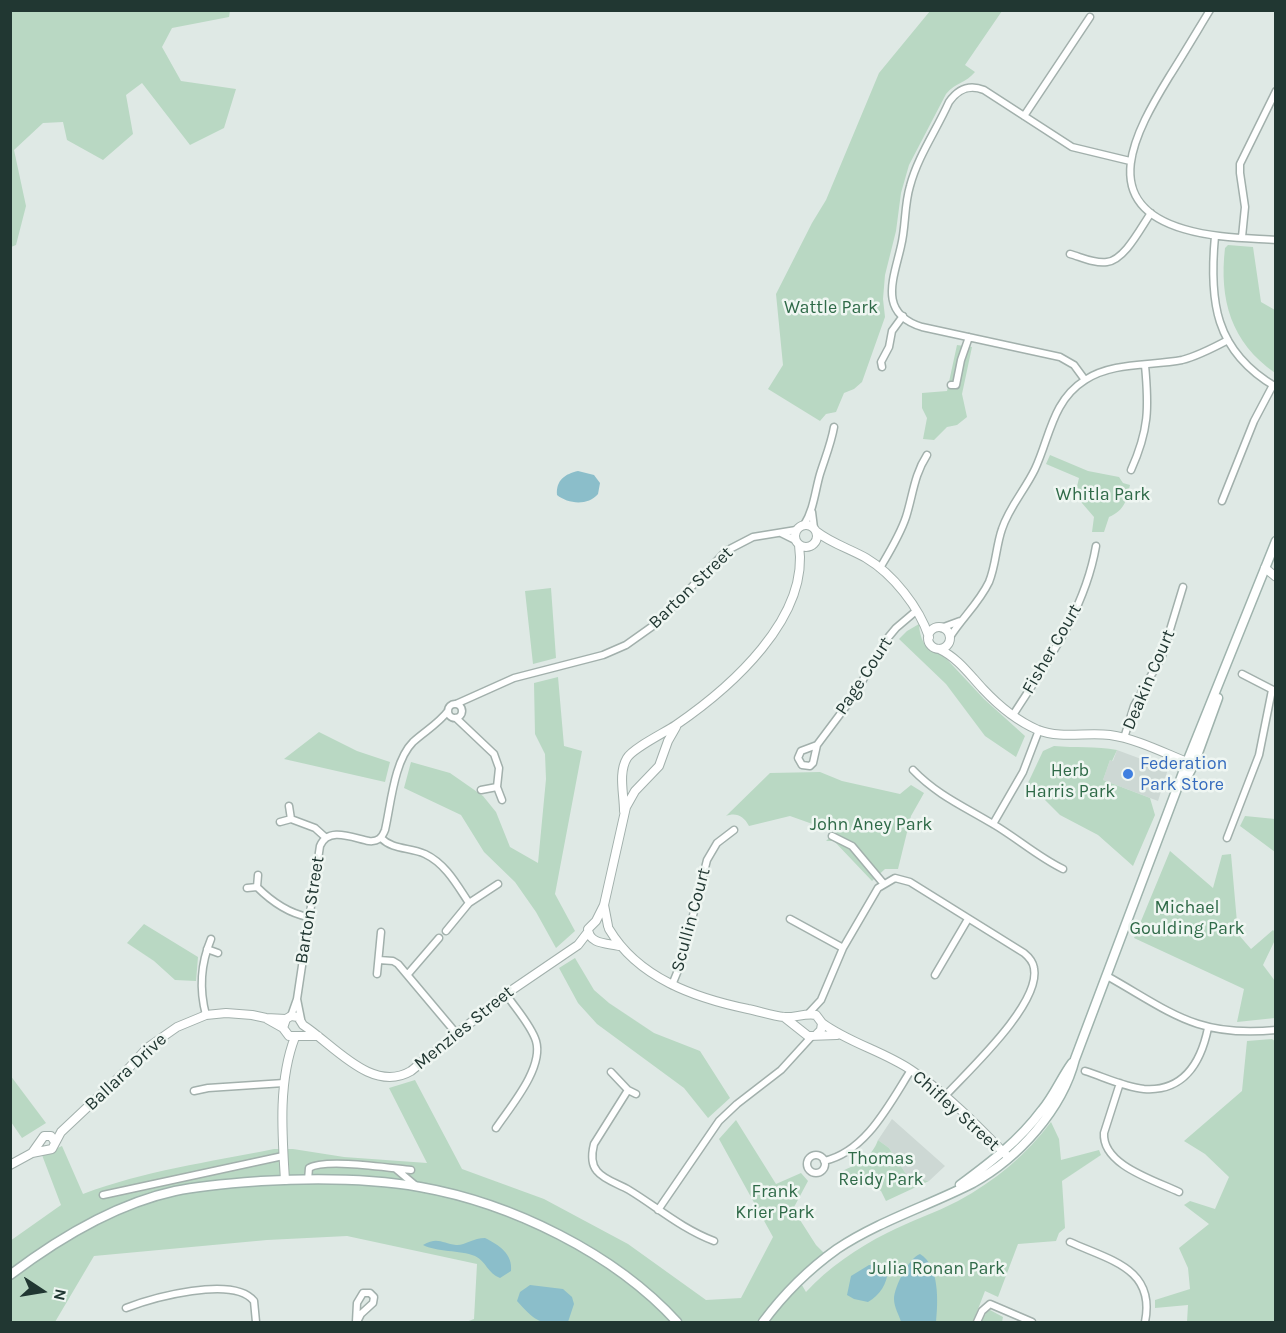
<!DOCTYPE html>
<style>
body{margin:0}
#map{position:relative;width:1286px;height:1333px;overflow:hidden;background:#dfe9e5;font-family:Karla,sans-serif}
canvas{display:block}
.frame{position:absolute;inset:0;border:12px solid #213732;pointer-events:none}
.north{position:absolute;left:12px;top:1261px;width:60px;height:60px;-webkit-text-stroke:4px #eff6f2;paint-order:stroke;rotate:102deg;font-size:16px;font-weight:700;line-height:24px;text-align:center;color:#213732}
.north::after{content:'';display:block;margin:auto;width:21px;height:27px;background:#213732;clip-path:polygon(50% 0,100% 100%,50% 72%,0 100%)}
</style>
<div id="map">
<canvas width="1286" height="1333"></canvas>
<div class="frame"></div>
<div class="north">N</div>
</div>
<script>
const g = document.querySelector('canvas').getContext('2d');
g.lineJoin = 'round';
function fillPath(path, color) {
  g.fillStyle = color;
  g.fill(path, 'evenodd');
}
function stroke(path, color, width, dash) {
  g.strokeStyle = color;
  g.lineWidth = width;
  g.lineCap = dash ? 'butt' : 'round';
  g.setLineDash(dash || []);
  g.stroke(path);
}
function label(font, color, halo, rows, align = 'center') {
  g.font = font + ' Karla,sans-serif';
  g.lineWidth = 5;
  g.setLineDash([]);
  g.textBaseline = 'middle';
  g.strokeStyle = halo;
  g.fillStyle = color;
  for (const [text, x, y, turn = 0] of rows) {
    g.save();
    g.translate(x, y);
    g.rotate((+turn || 0) * Math.PI / 180);
    g.textAlign = isNaN(turn) ? turn : align;
    if (halo) g.strokeText(text, 0, 0);
    g.fillText(text, 0, 0);
    g.restore();
  }
}
fillPath(new Path2D(`
 M 1117,750 L 1168,769 L 1158,801 L 1103,780 L 1110,760 L 1113,761 Z
 M 892,1119 L 945,1166 L 929,1181 L 908,1177 L 889,1148 L 878,1140 Z`), '#cdd8d4');
fillPath(new Path2D(`
 M 11,10 L 230,11 L 229,17 L 172,28 L 162,47 L 181,81 L 236,89 L 224,128 L 190,145 L 142,83 L 126,95 L 133,134 L 103,160 L 67,140 L 63,122 L 43,123 L 14,150 L 26,206 L 16,245 L 11,247 Z
 M 930,11 L 1002,11 L 965,65 L 975,72 C 966,83 956,82 946,94 L 909,165 L 901,193 L 896,231 L 885,275 L 883,299 L 885,317 L 862,382 L 854,389 L 844,393 L 836,412 L 826,414 L 820,421 L 768,389 L 783,365 L 776,294 L 812,223 L 826,200 L 879,73 Z
 M 1228,245 L 1253,247 L 1261,302 L 1275,310 L 1275,373 C 1231,342 1219,300 1225,248 Z
 M 957,345 L 972,347 L 962,394 L 967,417 L 957,425 L 947,427 L 934,440 L 923,439 L 927,418 L 922,408 L 922,393 L 947,391 Z
 M 1050,455 L 1088,471 L 1119,477 L 1123,483 L 1130,485 C 1126,501 1125,510 1109,517 L 1104,532 L 1092,532 L 1094,517 L 1075,495 L 1079,478 L 1046,464 Z
 M 551,588 L 556,658 L 533,664 L 525,591 Z
 M 919,624 C 920,640 925,650 941,653 L 984,699 L 1025,736 L 1016,757 L 985,736 L 946,684 L 899,639 L 907,631 Z
 M 558,677 L 564,746 L 582,751 L 555,894 L 575,931 L 556,948 L 536,912 L 515,882 L 484,852 L 461,815 L 404,788 L 411,762 L 450,773 L 483,796 L 496,812 L 510,847 L 538,863 L 546,779 L 545,754 L 535,734 L 534,683 Z
 M 319,732 L 357,751 L 390,762 L 385,782 L 284,759 Z
 M 1054,746 C 1075,748 1096,746 1117,750 L 1112,761 L 1110,760 L 1103,780 L 1150,798 L 1155,815 L 1133,866 L 1098,835 L 1060,815 L 1028,783 L 1043,751 Z
 M 820,772 L 842,781 L 900,794 L 911,785 L 924,793 L 911,816 L 898,869 L 885,869 L 872,881 L 834,841 L 826,841 L 835,832 L 790,816 L 749,826 C 744,816 736,812 726,816 L 770,773 Z
 M 1245,816 L 1275,819 L 1275,852 L 1240,826 Z
 M 1170,851 L 1213,888 L 1222,855 L 1231,854 L 1238,934 L 1251,949 L 1273,930 L 1275,932 L 1275,940 L 1263,965 L 1275,981 L 1275,1018 L 1237,1022 L 1244,989 L 1134,938 Z
 M 144,924 L 198,957 L 196,981 L 175,980 L 154,961 L 127,943 Z
 M 575,958 L 594,990 L 609,1003 L 654,1033 L 700,1051 L 730,1098 L 708,1118 L 684,1088 L 597,1024 L 578,1003 L 559,968 Z
 M 1272,1039 L 1276,1042 L 1275,1322 L 1187,1322 L 1188,1305 L 1155,1308 L 1155,1300 L 1190,1289 L 1188,1268 L 1179,1248 L 1209,1224 L 1184,1205 L 1190,1201 L 1215,1209 L 1229,1177 L 1205,1154 L 1184,1141 L 1242,1091 L 1247,1041 Z
 M 10,1075 L 46,1123 L 22,1138 L 11,1122 Z
 M 415,1080 L 462,1169 L 544,1199 L 628,1244 L 706,1300 L 741,1298 L 773,1237 L 719,1139 L 736,1120 L 776,1184 L 801,1173 L 808,1181 L 793,1209 L 816,1245 L 826,1255 L 799,1280 L 806,1292 C 828,1268 857,1248 887,1233 C 910,1221 935,1213 958,1201 C 995,1181 1026,1155 1051,1122 L 1059,1139 L 1061,1160 L 1099,1150 L 1101,1155 L 1062,1181 L 1065,1228 L 1059,1233 L 1056,1241 L 1018,1244 L 998,1297 L 985,1291 L 973,1322 L 466,1322 L 474,1319 L 477,1264 L 347,1236 L 267,1240 L 94,1256 L 55,1322 L 11,1322 L 10,1241 L 61,1205 L 42,1155 L 62,1146 L 83,1194 C 144,1171 209,1162 274,1149 L 293,1149 L 344,1157 L 427,1163 L 389,1088 Z
 M 878,1140 L 889,1148 L 908,1177 L 929,1181 L 886,1201 L 881,1191 L 842,1171 C 859,1164 872,1157 878,1140 Z
 M 990,1310 L 1003,1317 L 1002,1322 L 981,1322 L 986,1313 Z`), '#b9d8c3');
fillPath(new Path2D(`
 M 578,471 L 594,475 L 600,483 L 598,494 C 588,506 568,504 557,495 C 556,480 565,474 578,471 Z
 M 485,1238 C 499,1245 513,1254 511,1271 L 500,1278 C 488,1274 486,1261 475,1256 C 460,1250 436,1252 423,1245 C 438,1236 443,1244 456,1245 C 464,1246 473,1238 485,1238 Z
 M 920,1254 C 940,1266 938,1303 936,1322 L 901,1322 C 899,1315 894,1307 894,1299 C 894,1287 909,1258 920,1254 Z
 M 869,1265 L 878,1265 L 888,1270 C 887,1284 880,1295 868,1302 L 854,1299 L 847,1295 L 851,1276 Z
 M 530,1285 L 563,1289 L 572,1297 L 574,1304 L 568,1322 C 538,1323 538,1324 517,1301 L 520,1292 Z`), '#8bbeca');
const minor = new Path2D(`
 M 1210,10 C 1196,33 1183,55 1169,77 C 1136,131 1095,203 1184,229 C 1214,238 1245,238 1276,240
 M 1024,116 L 1090,17
 M 1215,236 C 1209,300 1214,351 1276,387
 M 1242,237 L 1245,207 L 1240,173 L 1240,164 L 1276,91
 M 1070,254 C 1081,257 1095,264 1107,262 C 1125,260 1141,227 1151,213
 M 882,367 L 881,362 L 889,347 L 892,331 L 903,316
 M 1085,380 L 1074,365 L 1060,357 L 922,327 C 877,313 894,278 901,246 C 906,226 904,206 910,186 C 918,156 936,131 949,102 C 958,89 969,84 984,90 L 1072,147 L 1130,161
 M 951,385 L 956,385 L 961,360 L 969,337
 M 1131,470 C 1149,430 1149,408 1145,365
 M 1222,501 L 1254,421 L 1273,385
 M 812,512 L 814,528
 M 804,525 C 814,509 815,491 820,474 C 825,458 831,444 834,427
 M 781,533 L 795,540
 M 880,568 C 890,551 900,535 906,517 C 913,495 914,475 927,455
 M 941,628 L 960,621
 M 950,637 C 962,618 979,603 989,582 C 996,565 996,546 1002,529 C 1009,507 1025,490 1035,469 C 1050,437 1052,401 1085,380 C 1112,362 1150,366 1182,360 C 1198,356 1213,348 1228,340
 M 1242,674 L 1275,691
 M 456,704 L 514,678 L 603,655 L 626,645 L 657,623 L 726,551 L 753,537 L 796,530
 M448 711a7 7 0 1 1 14 0a7 7 0 1 1-14 0Z
 M 1013,715 C 1047,662 1085,610 1096,546
 M 456,718 L 494,754 L 499,768 L 497,787
 M 1124,738 L 1134,706 L 1162,656 L 1183,587
 M 817,745 L 801,751 L 798,758 L 802,765 L 810,766 L 813,763 L 817,745 L 853,697 L 886,640 L 896,628 L 916,611
 M 913,770 C 937,795 965,807 993,824 C 1017,838 1038,857 1063,869
 M 481,790 L 497,787 L 502,800
 M 291,819 L 315,828 L 325,837
 M 280,822 L 291,819 L 289,806
 M 993,824 L 1023,772 L 1039,730
 M 832,836 L 852,846 L 883,883
 M 381,838 C 393,850 409,847 425,854 C 446,864 457,885 469,903
 M 1227,838 L 1259,755 L 1272,690
 M 257,887 C 272,902 288,913 308,917
 M 247,888 L 257,887 L 258,875
 M 790,919 L 843,948
 M 446,931 L 469,903 L 498,884
 M 207,949 L 218,953
 M 379,960 L 393,961 L 398,964 L 456,1033
 M 377,974 L 381,932
 M 408,974 L 439,938
 M 935,975 L 968,919
 M 1107,976 C 1171,1012 1197,1038 1276,1030
 M 672,985 L 681,963 L 707,860 L 717,843 L 734,830
 M 297,999 L 301,1019
 M 808,1014 L 821,1000 L 843,948 L 878,888 L 895,878 L 910,882 L 1024,953 C 1029,957 1033,962 1034,968 C 1041,1004 968,1071 945,1096
 M 206,1015 C 199,989 201,963 211,939
 M 291,1016 L 297,999 L 320,846 C 328,826 353,838 369,841 C 378,842 382,838 385,830 C 391,804 394,761 413,742 C 425,731 438,724 448,711
 M 1085,1071 C 1104,1077 1124,1087 1144,1089 C 1184,1092 1201,1062 1208,1028
 M 611,1072 L 628,1090 L 636,1094
 M 1120,1083 L 1104,1133 C 1102,1165 1154,1180 1179,1192
 M 628,1090 L 594,1144 C 592,1152 590,1163 597,1171 C 604,1180 619,1184 629,1190 C 657,1207 682,1229 714,1241
 M 194,1091 L 208,1088 L 284,1083
 M 496,1128 C 510,1107 544,1068 536,1041 C 531,1025 515,1008 506,994
 M807 1164a9 9 0 1 1 18 0a9 9 0 1 1-18 0Z
 M 824,1161 C 866,1152 890,1103 911,1070
 M 396,1169 L 415,1185
 M 308,1180 L 309,1168 C 325,1158 390,1168 411,1170
 M 103,1195 L 283,1156
 M 658,1210 L 719,1121 L 737,1104 L 781,1070 L 812,1036
 M 1070,1242 C 1109,1260 1156,1268 1145,1322
 M 126,1308 C 152,1298 233,1275 254,1301 L 256,1322
 M 356,1322 L 357,1303 L 363,1293 L 370,1293 L 374,1297 L 373,1303 L 361,1314 L 357,1322
 M 977,1322 L 982,1311 L 990,1304 L 1032,1322`);
const tertiary = new Path2D(`
 M795 536a11 11 0 1 1 22 0a11 11 0 1 1-22 0Z
 M 817,532 C 831,543 850,549 866,558 C 893,574 919,607 929,637
 M 1265,568 L 1276,577
 M928 638a11 11 0 1 1 22 0a11 11 0 1 1-22 0Z
 M 939,649 C 958,658 969,674 983,689 C 998,705 1017,721 1038,730 C 1061,739 1086,732 1110,735 C 1138,739 1166,754 1192,764
 M 624,811 C 624,794 618,773 627,758 C 633,748 664,733 676,725 C 730,688 810,618 799,545
 M 604,905 L 608,926
 M 609,929 C 638,978 695,998 748,1009 C 759,1011 772,1016 784,1017 C 794,1018 805,1013 816,1015 L 822,1023 L 821,1030 L 817,1034
 M 619,946 C 606,943 589,944 588,929 L 596,921 L 604,905 L 626,807 L 635,791 L 659,766 L 668,741 L 676,727
 M 784,1017 L 808,1036 L 837,1035
 M 267,1019 L 283,1028 L 289,1036 L 318,1036
 M 822,1023 C 849,1043 883,1051 911,1070 C 945,1092 979,1127 1007,1156
 M 283,1028 L 286,1019 L 291,1016 L 298,1017 L 303,1025 C 334,1045 372,1094 411,1071 L 506,994 L 578,945 L 588,932
 M 32,1153 L 44,1136 L 51,1136 L 55,1142
 M 10,1165 L 32,1153 L 52,1149 L 61,1132 L 129,1068 L 147,1048 L 177,1027 L 206,1015 L 226,1013 L 252,1015 L 266,1018 L 286,1019
 M 285,1180 C 282,1133 278,1081 295,1037`);
const secondary = new Path2D(`
 M 1184,783 L 1194,764 L 1218,698
 M 960,1185 C 991,1162 1019,1141 1042,1110 C 1054,1096 1061,1078 1072,1063
 M 10,1275 C 59,1238 115,1204 175,1191 C 203,1185 233,1183 261,1181 C 313,1178 368,1178 420,1187 C 511,1203 614,1253 677,1322
 M 763,1322 C 783,1295 809,1269 837,1249 C 879,1221 928,1206 973,1183 C 1018,1158 1062,1110 1075,1059 L 1187,762 L 1276,541`);
stroke(minor, '#a2b0ac', 9);
stroke(tertiary, '#a2b0ac', 10);
stroke(secondary, '#9fb3ad', 11);
stroke(minor, '#fff', 6);
stroke(tertiary, '#fff', 8);
stroke(secondary, '#fff', 8);
for (const [x, y, r, color] of [
 [1128,774,6,"#3f7fe0"]
]) {
  const dot = new Path2D();
  dot.arc(x, y, r, 0, 2 * Math.PI);
  g.fillStyle = color;
  g.fill(dot);
  stroke(dot, '#eff6f2', 2);
}
label('18px', '#2f6a48', '#eff6f2', [
 ["Wattle Park",831,308],
 ["Whitla Park",1103,495],
 ["Herb",1070,771],
 ["Harris Park",1070,792],
 ["John Aney Park",871,825],
 ["Michael",1187,908],
 ["Goulding Park",1187,929],
 ["Thomas",881,1159],
 ["Reidy Park",881,1180],
 ["Frank",775,1192],
 ["Krier Park",775,1213],
 ["Julia Ronan Park",937,1269]
]);
label('18px', '#213732', '#eff6f2', [
 ["Barton Street",691,588,-44],
 ["Fisher Court",1052,649,-60],
 ["Page Court",864,676,-57],
 ["Deakin Court",1149,680,-67],
 ["Barton Street",310,910,-81],
 ["Scullin Court",691,920,-75],
 ["Menzies Street",464,1028,-39],
 ["Ballara Drive",126,1072,-43],
 ["Chifley Street",956,1111,42]
]);
label('18px', '#366cbe', '#eff6f2', [
 ["Federation",1140,764],
 ["Park Store",1140,785]
], 'left');
</script>
